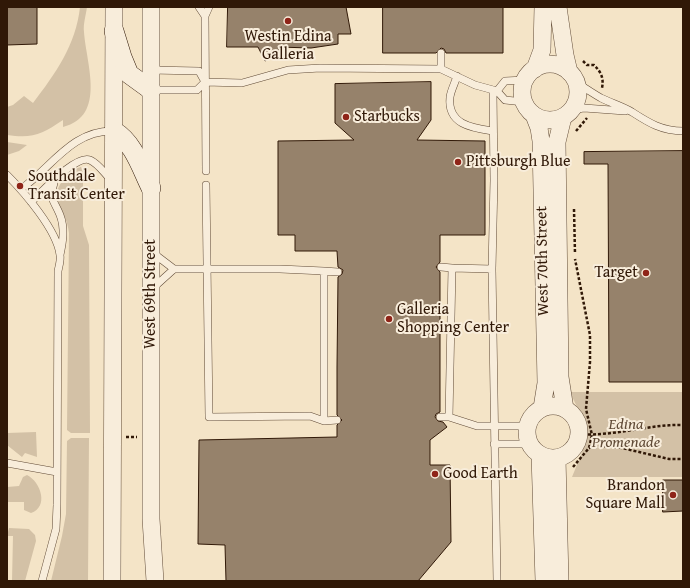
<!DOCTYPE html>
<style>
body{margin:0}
#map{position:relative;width:690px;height:588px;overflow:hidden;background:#f4e4c7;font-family:"Gentium Book Plus",serif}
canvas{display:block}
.frame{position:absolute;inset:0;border:8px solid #301807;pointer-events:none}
</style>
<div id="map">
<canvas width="690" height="588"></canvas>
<div class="frame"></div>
</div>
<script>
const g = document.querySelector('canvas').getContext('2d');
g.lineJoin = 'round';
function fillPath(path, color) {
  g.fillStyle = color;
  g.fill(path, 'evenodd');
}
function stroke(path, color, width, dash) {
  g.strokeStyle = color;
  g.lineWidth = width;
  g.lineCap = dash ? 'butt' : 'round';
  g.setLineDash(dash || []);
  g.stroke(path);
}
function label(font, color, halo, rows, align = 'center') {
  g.font = font + ' "Gentium Book Plus",serif';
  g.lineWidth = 4;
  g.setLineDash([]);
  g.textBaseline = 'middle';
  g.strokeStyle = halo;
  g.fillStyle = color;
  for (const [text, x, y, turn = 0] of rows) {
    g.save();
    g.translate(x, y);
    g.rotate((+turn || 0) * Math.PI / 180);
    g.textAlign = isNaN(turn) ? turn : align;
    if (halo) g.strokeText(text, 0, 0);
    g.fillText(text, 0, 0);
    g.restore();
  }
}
fillPath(new Path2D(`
 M 80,7 L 87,7 C 86,15 83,24 84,32 C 86,63 107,116 63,127 L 63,120 C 42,134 33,139 7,135 L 7,107 L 13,105 L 24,96 L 33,103 C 55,74 76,45 80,7 Z
 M 7,142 L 27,145 L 19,151 L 7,155 Z
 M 81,167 L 83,172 L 83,226 L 89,245 L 90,433 L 71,433 L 67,430 L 69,233 C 67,209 45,198 66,177 C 70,172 74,169 81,167 Z
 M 570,392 L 683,392 L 683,477 L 572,477 L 583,450 L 583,420 Z
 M 36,432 L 37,457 L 25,453 L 22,457 L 7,445 L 7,433 Z
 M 71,438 L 89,438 L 88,581 L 51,581 L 62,536 L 66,514 L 67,441 Z
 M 27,475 C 41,482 49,507 31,513 L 24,510 L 24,502 L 7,502 L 7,487 L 19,486 L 23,477 Z
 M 9,528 L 29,529 L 35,535 L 36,541 L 25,581 L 12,581 L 13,536 L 7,536 Z`), '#d3c1a6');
const building = new Path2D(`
 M 7,7 L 37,7 L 37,44 L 7,45 Z
 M 228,7 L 346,7 L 351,34 L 338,34 L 338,44 L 311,48 L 278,47 L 279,53 L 265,61 L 258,47 L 227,47 Z
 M 383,7 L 503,7 L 503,53 L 446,53 L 444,49 L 441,48 L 436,53 L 383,53 Z
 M 431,82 L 431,120 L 417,140 L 485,141 L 485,235 L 440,235 L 440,262 L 436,267 L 440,272 L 440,412 L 436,414 L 435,417 L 438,421 L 443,422 L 447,427 L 430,440 L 430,465 L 450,465 L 451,542 L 418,581 L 226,581 L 225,545 L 198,544 L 199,440 L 337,437 L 337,425 L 342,420 L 337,415 L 337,367 L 338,277 L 342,274 L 343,270 L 338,267 L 337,251 L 295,251 L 295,235 L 278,235 L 278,141 L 354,140 L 335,123 L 335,84 Z
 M 683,151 L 683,382 L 609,382 L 608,164 L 584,164 L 584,152 Z
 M 663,480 L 683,480 L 683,511 L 663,512 Z`);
fillPath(building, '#96826b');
stroke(building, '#301807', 1);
const service = new Path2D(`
 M 199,7 L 205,16 L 206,171
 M 205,16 L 209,7
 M 441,53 L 441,69
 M 151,70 L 199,71 L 204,80
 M 457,76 C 455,83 451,90 450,97 C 447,125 473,128 493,131
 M 577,84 C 586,88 592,93 601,98 C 611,103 622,106 632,112 C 649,123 662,131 683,131
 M 152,90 L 197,90 L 205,82 L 242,83 L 288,70 L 320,68 L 441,69 L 475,85 L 497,91 L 505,100 L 524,102
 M 493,91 L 494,180 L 492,269 L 497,581
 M 497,91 L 505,81 L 525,80
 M 571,110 L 584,108 L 625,111
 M 7,175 C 24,192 57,230 60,255 C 61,260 59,266 58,271 L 57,505 L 56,529 L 42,581
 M 54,183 C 49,200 54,200 60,215 C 65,228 63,241 60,255
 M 206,185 L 209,417 L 310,416 L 324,421 L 337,420
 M 21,189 C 51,168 72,130 113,131
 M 31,202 C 42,192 76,154 90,160 C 99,164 104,173 111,180
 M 153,253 L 174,269 L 280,269 L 324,271 L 324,421
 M 441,267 L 452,268
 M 492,269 L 452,268 L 449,417 L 477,426 L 527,426
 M 324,271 L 338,272
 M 153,288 L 174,269
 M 440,417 L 449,417
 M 494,444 L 529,444
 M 7,463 L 57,472`);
const tertiary = new Path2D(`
 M 151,7 L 151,519 L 155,581
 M 558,7 L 565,55 L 569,72
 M522 92a28 28 0 1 1 56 0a28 28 0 1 1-56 0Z
 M 535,69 L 542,50 L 543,7
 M 534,115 L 539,128 L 541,141 L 546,383 L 542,408
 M 563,117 L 557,142 L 560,377 L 565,409
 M527 432a26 26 0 1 1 52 0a26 26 0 1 1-52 0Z
 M 540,455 L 544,581
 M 557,458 L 560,581
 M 112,581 L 114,7`);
const secondary = new Path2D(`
 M 114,31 L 122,57 L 129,74 L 151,90
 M 114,131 C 134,143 141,168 151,188`);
stroke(service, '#614b37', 8);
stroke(tertiary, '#614b37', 18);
stroke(secondary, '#301807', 20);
stroke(new Path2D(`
 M 583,61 L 587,65 L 594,65 C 601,72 604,78 602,88
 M 576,131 L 587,118
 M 574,209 L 575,254
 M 578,434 C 614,437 648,424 683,425
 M 126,437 L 137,437
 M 589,448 L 605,446 L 622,448 L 669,459 L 683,459
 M 573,467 L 589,448 L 592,435 L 586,409 L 590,362 L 590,335 L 575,259`), '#301807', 2.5, [3, 2]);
stroke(service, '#f8eddb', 7);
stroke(tertiary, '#f8eddb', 17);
stroke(secondary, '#f8eddb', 19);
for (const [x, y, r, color] of [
 [288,21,4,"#8f2418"],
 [346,117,4,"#8f2418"],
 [458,162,4,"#8f2418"],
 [20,186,4,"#8f2418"],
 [646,273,4,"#8f2418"],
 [389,319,4,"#8f2418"],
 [435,474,4,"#8f2418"],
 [673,495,4,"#8f2418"]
]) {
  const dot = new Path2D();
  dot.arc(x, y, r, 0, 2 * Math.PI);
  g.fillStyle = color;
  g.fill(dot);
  stroke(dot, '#f8eddb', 1.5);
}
label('16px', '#301807', '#f8eddb', [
 ["Westin Edina",288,37,"center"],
 ["Galleria",288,55,"center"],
 ["Starbucks",354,117],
 ["Pittsburgh Blue",466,162],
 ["Southdale",28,177],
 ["Transit Center",28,195],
 ["Target",638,273,"right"],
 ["Galleria",397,310],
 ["Shopping Center",397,328],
 ["Good Earth",443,474],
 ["Brandon",665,486,"right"],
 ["Square Mall",665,504,"right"]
], 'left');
label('16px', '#301807', '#f8eddb', [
 ["West 70th Street",543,261,-91],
 ["West 69th Street",151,294,-90]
]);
label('italic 16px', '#614b37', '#f8eddb', [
 ["Edina",626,425],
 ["Promenade",626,443]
]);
</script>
